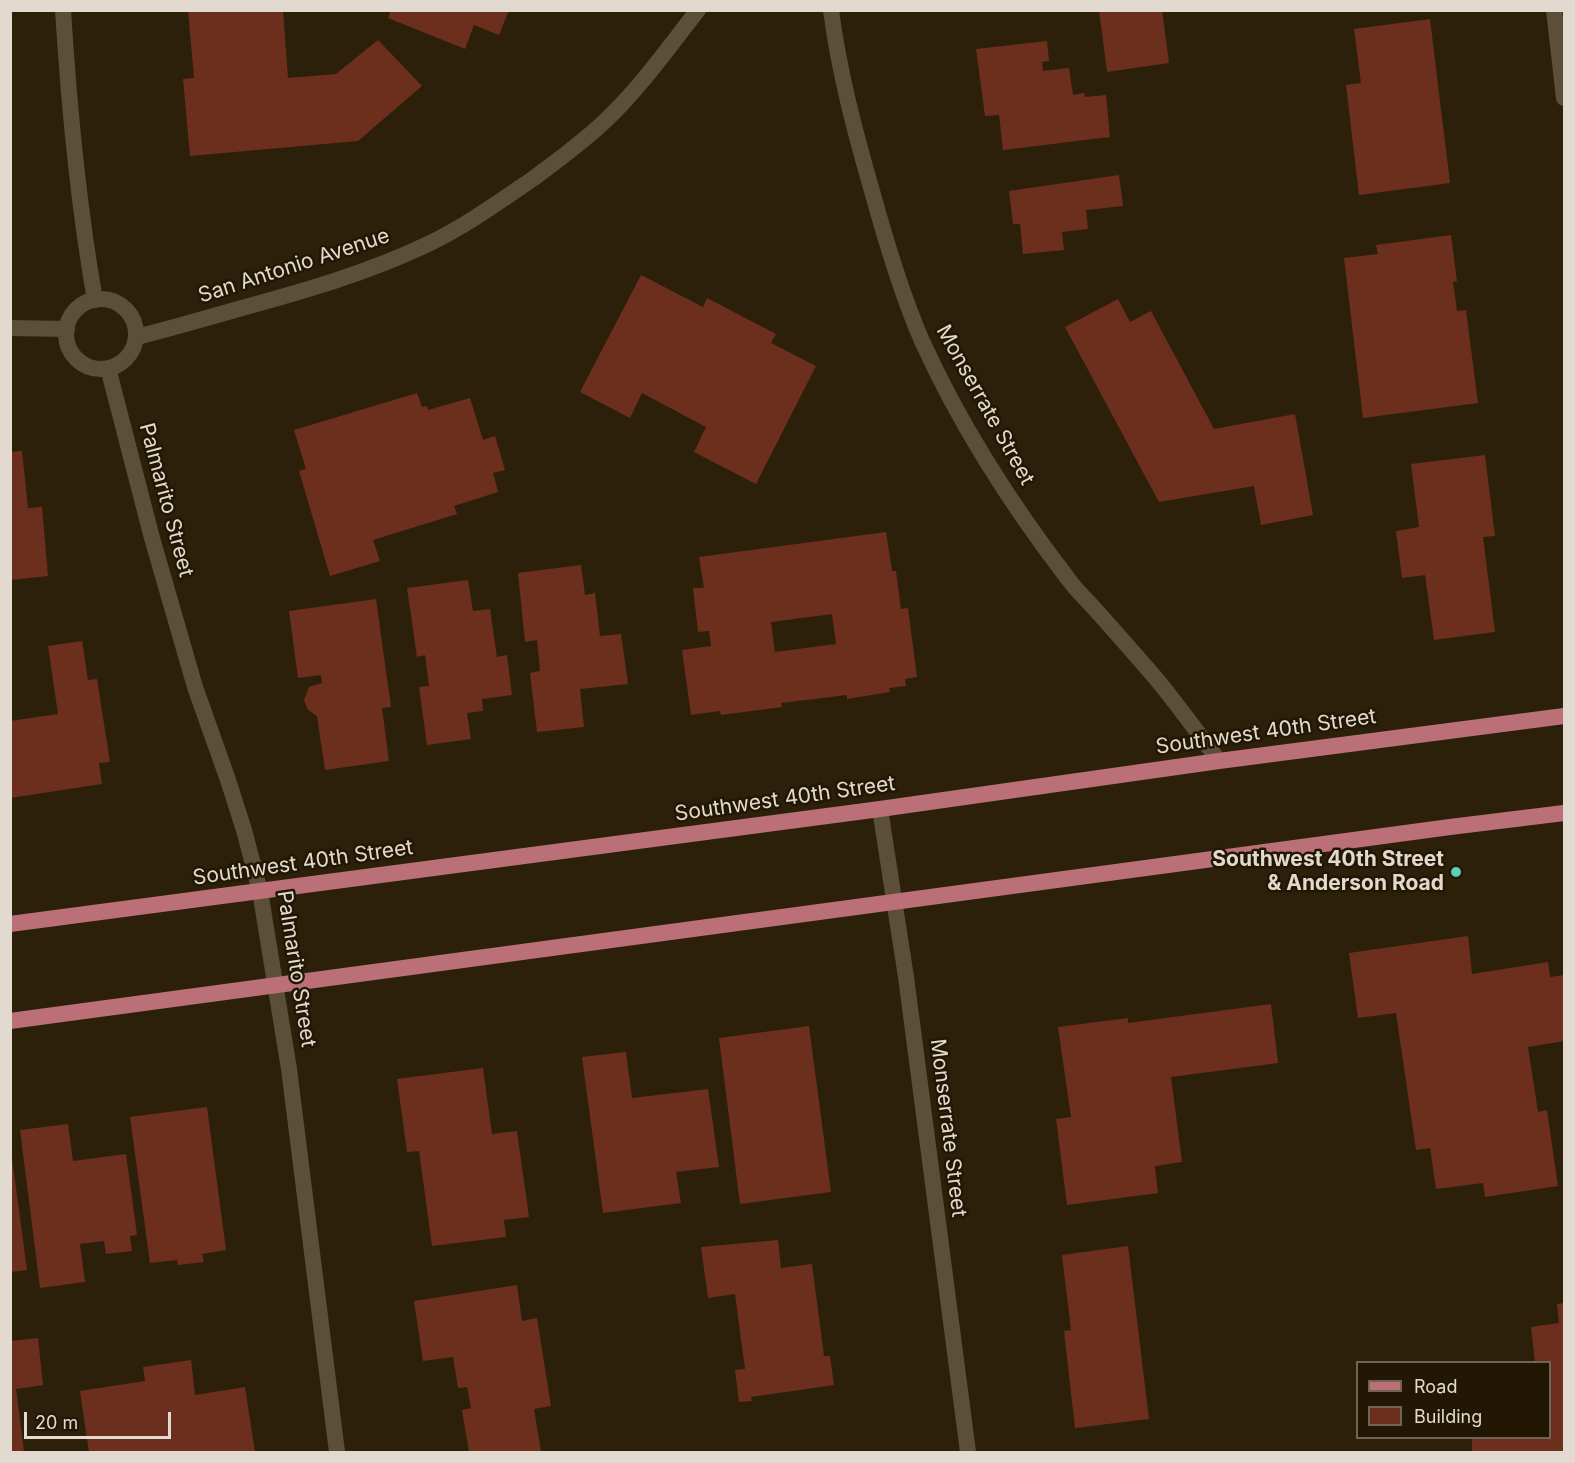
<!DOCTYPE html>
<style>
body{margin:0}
#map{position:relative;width:1575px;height:1463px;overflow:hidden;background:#2c200b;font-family:Inter,sans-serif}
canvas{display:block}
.frame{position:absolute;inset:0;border:12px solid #e2dace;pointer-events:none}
.legend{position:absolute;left:1356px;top:1361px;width:195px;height:78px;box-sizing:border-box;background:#221703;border:2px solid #6f6554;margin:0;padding:8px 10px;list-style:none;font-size:18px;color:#e2dace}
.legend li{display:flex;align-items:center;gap:12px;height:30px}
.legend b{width:30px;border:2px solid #6f6554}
.scale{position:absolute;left:24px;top:1412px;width:147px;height:27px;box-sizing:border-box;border:3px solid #e2dace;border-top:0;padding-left:8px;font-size:18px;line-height:21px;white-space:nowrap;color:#e2dace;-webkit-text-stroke:4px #221703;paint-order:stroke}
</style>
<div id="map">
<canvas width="1575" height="1463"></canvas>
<div class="frame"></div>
<ul class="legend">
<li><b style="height:8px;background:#bb7077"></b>Road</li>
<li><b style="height:16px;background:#6c2f1e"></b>Building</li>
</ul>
<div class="scale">20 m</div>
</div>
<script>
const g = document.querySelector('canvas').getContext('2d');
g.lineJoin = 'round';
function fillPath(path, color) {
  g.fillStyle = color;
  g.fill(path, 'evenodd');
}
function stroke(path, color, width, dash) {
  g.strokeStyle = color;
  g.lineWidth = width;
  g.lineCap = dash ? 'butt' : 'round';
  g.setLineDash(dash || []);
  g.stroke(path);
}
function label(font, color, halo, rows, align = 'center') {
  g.font = font + ' Inter,sans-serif';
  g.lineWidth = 5;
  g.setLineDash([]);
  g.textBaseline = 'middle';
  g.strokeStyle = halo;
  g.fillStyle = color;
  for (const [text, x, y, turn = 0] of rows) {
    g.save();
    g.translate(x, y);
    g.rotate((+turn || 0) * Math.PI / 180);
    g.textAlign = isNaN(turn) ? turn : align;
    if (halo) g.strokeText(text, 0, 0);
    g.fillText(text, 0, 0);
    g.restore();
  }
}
fillPath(new Path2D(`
 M 188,10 L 283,10 L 288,78 L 336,74 L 378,40 L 422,86 L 358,141 L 190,156 L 183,79 L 194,78 Z
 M 391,10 L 509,10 L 499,35 L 474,25 L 465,49 L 388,18 Z
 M 1099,10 L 1162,10 L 1169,63 L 1107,72 Z
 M 1430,19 L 1450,183 L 1359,195 L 1346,85 L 1361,83 L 1354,29 Z
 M 1047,41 L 1049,61 L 1042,62 L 1043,71 L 1069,68 L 1073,95 L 1084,93 L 1085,97 L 1106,95 L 1110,137 L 1003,150 L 999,115 L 985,116 L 976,49 Z
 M 1119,175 L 1123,206 L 1086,210 L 1088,229 L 1062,232 L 1064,250 L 1023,254 L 1020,224 L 1013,224 L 1009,191 Z
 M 1451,235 L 1457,281 L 1453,282 L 1457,311 L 1466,310 L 1478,403 L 1363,418 L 1344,258 L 1378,254 L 1376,245 Z
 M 641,275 L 703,307 L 707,298 L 776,334 L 771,343 L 816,366 L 756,484 L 694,452 L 706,427 L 642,393 L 630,418 L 580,392 Z
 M 1118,299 L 1130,322 L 1151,311 L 1214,429 L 1295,414 L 1313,515 L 1261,525 L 1254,486 L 1159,502 L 1065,327 Z
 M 417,393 L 422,407 L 427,406 L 428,410 L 470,398 L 483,440 L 495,436 L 505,470 L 493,473 L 498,492 L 454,506 L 457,514 L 373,540 L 380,561 L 330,576 L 299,471 L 306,469 L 294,430 Z
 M 22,451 L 28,508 L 42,507 L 48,576 L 10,580 L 10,452 Z
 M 1485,455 L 1495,536 L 1483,537 L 1495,632 L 1434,640 L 1425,575 L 1402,578 L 1396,531 L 1419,527 L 1411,464 Z
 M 886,532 L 892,571 L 896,571 L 901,609 L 908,608 L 917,677 L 905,679 L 906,686 L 889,688 L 890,692 L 847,699 L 847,695 L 781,703 L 782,707 L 721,715 L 720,711 L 691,715 L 682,650 L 711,646 L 709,631 L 698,632 L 693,588 L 704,588 L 699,557 ZM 832,614 L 836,644 L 775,652 L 771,622 Z
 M 581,565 L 585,595 L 595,593 L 600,636 L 621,634 L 628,684 L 580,689 L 584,727 L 537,732 L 530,673 L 540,671 L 537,640 L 525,642 L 518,573 Z
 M 468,580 L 473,611 L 490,609 L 497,657 L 507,655 L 512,695 L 482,699 L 483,711 L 467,713 L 471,739 L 427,745 L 419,687 L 429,686 L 425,655 L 417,657 L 407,588 Z
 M 376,599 L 391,707 L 382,708 L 389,761 L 325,770 L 317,716 L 308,710 L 304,700 L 309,687 L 322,683 L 321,675 L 298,678 L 289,611 Z
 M 82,641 L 88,680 L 97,679 L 110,762 L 99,763 L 102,784 L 10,798 L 10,721 L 58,714 L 48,646 Z
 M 1468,936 L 1472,974 L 1548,962 L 1550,977 L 1564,975 L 1564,1041 L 1528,1047 L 1538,1112 L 1547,1110 L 1558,1186 L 1485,1197 L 1483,1183 L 1436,1189 L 1430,1148 L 1416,1150 L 1396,1013 L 1358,1018 L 1349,953 Z
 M 1271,1004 L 1278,1063 L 1171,1077 L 1182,1162 L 1155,1166 L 1158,1193 L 1067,1205 L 1056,1119 L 1071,1117 L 1058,1027 L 1128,1018 L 1128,1023 Z
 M 809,1026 L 831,1192 L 740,1204 L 719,1038 Z
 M 626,1052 L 632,1098 L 708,1089 L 719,1167 L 676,1172 L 681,1203 L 603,1213 L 582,1057 Z
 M 483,1068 L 492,1134 L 517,1131 L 529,1217 L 504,1220 L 506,1237 L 432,1246 L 419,1151 L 407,1152 L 397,1079 Z
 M 207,1107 L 226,1250 L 202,1254 L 204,1262 L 178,1265 L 177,1260 L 150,1263 L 130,1117 Z
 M 68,1124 L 73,1161 L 126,1154 L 137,1235 L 130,1236 L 132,1251 L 106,1254 L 104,1241 L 80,1244 L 85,1282 L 40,1288 L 20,1130 Z
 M 10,1158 L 12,1158 L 27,1270 L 10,1272 Z
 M 778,1240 L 781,1268 L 812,1264 L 824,1356 L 830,1356 L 834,1385 L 751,1397 L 752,1401 L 739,1402 L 735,1370 L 745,1369 L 735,1294 L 708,1298 L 701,1247 Z
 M 1128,1246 L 1149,1419 L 1075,1428 L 1064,1331 L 1071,1330 L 1062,1255 Z
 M 517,1285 L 522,1321 L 537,1318 L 551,1406 L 534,1409 L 541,1452 L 469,1452 L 462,1410 L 471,1408 L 467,1387 L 458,1388 L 453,1357 L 423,1361 L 414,1301 Z
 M 1564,1303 L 1564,1452 L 1472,1452 L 1472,1438 L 1550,1438 L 1550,1362 L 1535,1362 L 1531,1327 L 1559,1323 L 1557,1304 Z
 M 38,1338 L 43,1385 L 16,1389 L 24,1452 L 10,1452 L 10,1341 Z
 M 191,1360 L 195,1395 L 245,1387 L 255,1452 L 89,1452 L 80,1391 L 145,1381 L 143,1367 Z`), '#6c2f1e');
stroke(new Path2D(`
 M 63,10 C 69,107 78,204 95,300
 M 831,10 C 839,72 855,132 872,191 C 886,242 901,293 922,341 C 961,427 1012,506 1069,580 C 1076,590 1085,598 1093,607 C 1113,629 1133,652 1153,675 C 1176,702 1197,732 1219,761
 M 1554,10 L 1564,98
 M66 334a35 35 0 1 1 70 0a35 35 0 1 1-70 0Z
 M 10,328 L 67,329
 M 137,337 C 172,328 207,318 242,308 C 304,291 367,273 426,245 C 464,227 499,202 534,178 C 558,160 583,142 605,121 C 640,88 668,48 698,10
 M 108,368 L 152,538 L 195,687 L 228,780 L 244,830 L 260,891 L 289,1069 L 337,1452
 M 880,809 L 906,977 L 968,1452`), '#5c4f39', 16);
stroke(new Path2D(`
 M 10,924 L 880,809 L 1219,761 L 1564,716
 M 10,1021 L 1450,827 L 1564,813`), '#bb7077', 16);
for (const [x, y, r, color] of [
 [1456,872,6,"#5cceba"]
]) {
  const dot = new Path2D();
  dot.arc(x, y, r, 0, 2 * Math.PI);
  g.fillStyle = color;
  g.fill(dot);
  stroke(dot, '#221703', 2);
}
label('21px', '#e2dace', '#221703', [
 ["San Antonio Avenue",294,266,-18],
 ["Monserrate Street",985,405,61],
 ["Palmarito Street",166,500,75],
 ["Southwest 40th Street",1266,732,-8],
 ["Southwest 40th Street",785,799,-8],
 ["Southwest 40th Street",303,863,-8],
 ["Palmarito Street",296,969,81],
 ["Monserrate Street",948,1128,83]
]);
label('bold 21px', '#e2dace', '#221703', [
 ["Southwest 40th Street",1444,860],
 ["& Anderson Road",1444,884]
], 'right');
</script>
